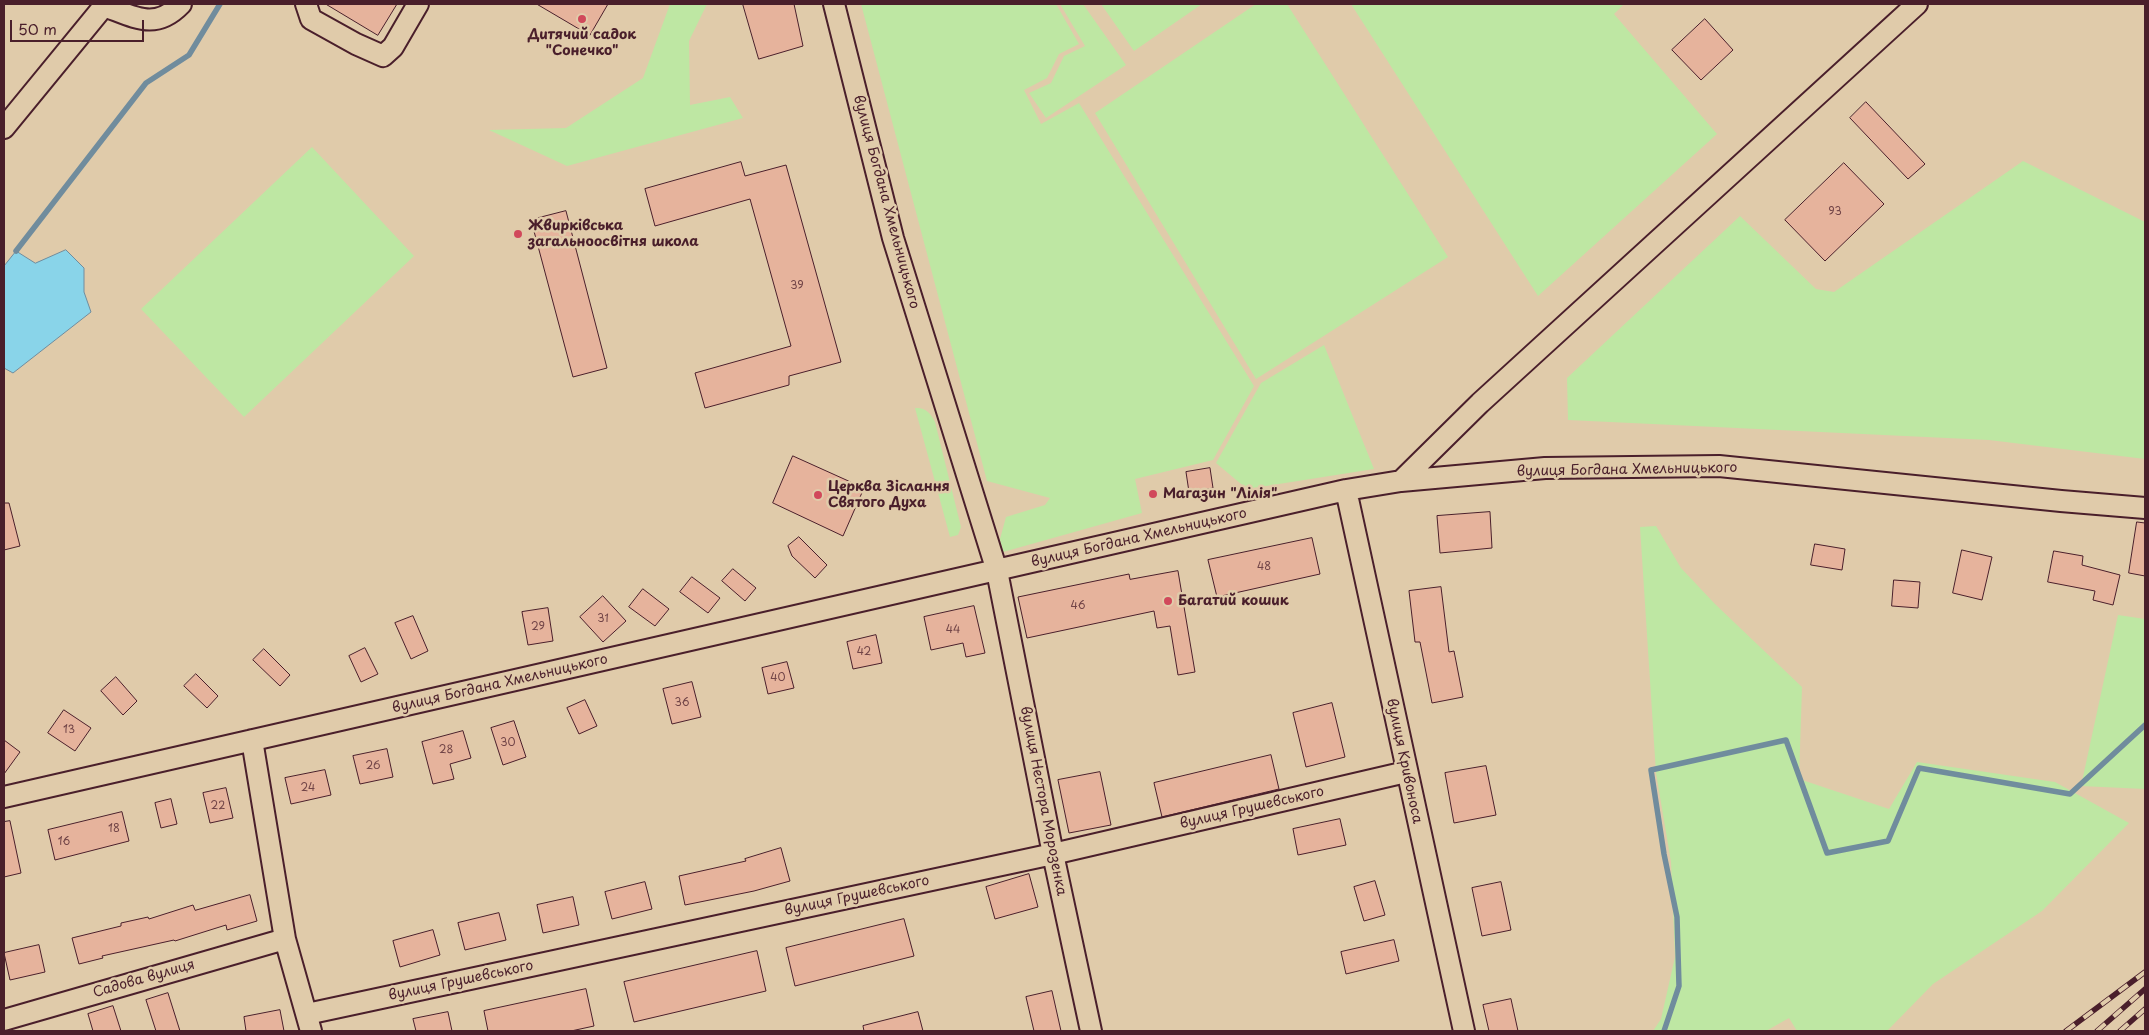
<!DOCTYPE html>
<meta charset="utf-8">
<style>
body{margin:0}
#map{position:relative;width:2149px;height:1035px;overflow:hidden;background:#e0cbaa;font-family:"Playpen Sans",sans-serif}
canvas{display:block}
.frame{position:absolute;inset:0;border:5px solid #4a1f2b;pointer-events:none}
.scale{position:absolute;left:10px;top:20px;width:134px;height:22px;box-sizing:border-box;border:2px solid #4a1f2b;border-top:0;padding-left:6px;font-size:15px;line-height:18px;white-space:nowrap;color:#4a1f2b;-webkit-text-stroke:4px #e0cbaa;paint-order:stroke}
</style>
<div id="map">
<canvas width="2149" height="1035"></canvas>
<div class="frame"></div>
<div class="scale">50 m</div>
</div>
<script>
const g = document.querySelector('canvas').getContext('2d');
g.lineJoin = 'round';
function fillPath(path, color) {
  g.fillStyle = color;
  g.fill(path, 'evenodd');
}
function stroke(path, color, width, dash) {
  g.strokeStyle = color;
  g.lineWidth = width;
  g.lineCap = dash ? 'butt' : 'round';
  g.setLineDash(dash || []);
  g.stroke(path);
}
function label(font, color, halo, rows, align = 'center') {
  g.font = font + ' "Playpen Sans",sans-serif';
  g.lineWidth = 5;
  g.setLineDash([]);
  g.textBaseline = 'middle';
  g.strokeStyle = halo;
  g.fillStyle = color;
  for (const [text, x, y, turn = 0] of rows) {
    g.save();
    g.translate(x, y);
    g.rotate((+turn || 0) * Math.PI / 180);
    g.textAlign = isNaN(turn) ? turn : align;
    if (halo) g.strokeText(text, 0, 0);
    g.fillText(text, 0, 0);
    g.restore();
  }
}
fillPath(new Path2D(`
 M 670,4 L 707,4 L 689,41 L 690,105 L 730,97 L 743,118 L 567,166 L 489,130 L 566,128 L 643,78 Z
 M 861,4 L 1056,4 L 1079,44 L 1059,54 L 1047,78 L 1024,90 L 1041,124 L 1079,103 L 1254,386 L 1213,460 L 1135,479 L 1142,513 L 1003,552 L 1000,539 L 1006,517 L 1045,505 L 1050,498 L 987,481 Z
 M 1060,4 L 1083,4 L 1126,65 L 1046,118 L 1029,93 L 1051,83 L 1064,56 L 1085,46 Z
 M 1101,4 L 1202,4 L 1134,51 Z
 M 1256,4 L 1287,4 L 1448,257 L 1256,379 L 1095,113 Z
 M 1351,4 L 1624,4 L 1614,14 L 1717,134 L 1538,296 Z
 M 312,147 L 414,256 L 244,417 L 141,309 Z
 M 2023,161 L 2145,222 L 2145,459 L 1989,440 L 1568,420 L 1567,378 L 1740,216 L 1816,289 L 1834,292 Z
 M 1324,345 L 1374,469 L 1247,489 L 1216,463 L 1261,383 Z
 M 915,408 C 925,407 931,413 935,422 L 961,527 L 958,535 L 950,537 Z
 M 1656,526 L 1681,568 L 1715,604 L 1802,687 L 1799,779 L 1889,809 L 1917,762 L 2055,782 L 2129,823 L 2042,911 L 1933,984 L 1887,1031 L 1797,1031 L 1789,1018 L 1766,1031 L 1653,1031 L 1661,1019 L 1675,957 L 1671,862 L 1656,773 L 1640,527 Z
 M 2118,615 L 2145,619 L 2145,789 L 2081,786 Z`), '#bee7a3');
const water = new Path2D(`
 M 66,250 L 84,268 L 84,292 L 91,312 L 13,373 L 4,368 L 4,266 L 16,251 L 35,263 Z`);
fillPath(water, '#89d4e9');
stroke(water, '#708c9d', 1);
stroke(new Path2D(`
 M 16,251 L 146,83 L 189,55 L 220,4
 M 1664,1031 L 1679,986 L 1677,917 L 1664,854 L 1651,770 L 1786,740 L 1827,853 L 1888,841 L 1919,768 L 2070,794 L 2145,725`), '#708c9d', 5.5);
const building = new Path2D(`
 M 326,4 L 397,4 L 378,35 Z
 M 537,4 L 608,4 L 590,35 Z
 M 743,4 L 794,4 L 803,46 L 759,59 Z
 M 1705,19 L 1733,50 L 1701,80 L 1672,50 Z
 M 1866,102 L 1925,164 L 1908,179 L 1850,118 Z
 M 741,162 L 745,176 L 786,165 L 841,362 L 789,376 L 789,385 L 705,408 L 695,373 L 791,346 L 750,199 L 655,226 L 645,189 Z
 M 1844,163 L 1884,204 L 1825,261 L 1785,220 Z
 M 566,211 L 607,368 L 573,377 L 531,220 Z
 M 793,456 L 864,488 L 843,536 L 773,503 Z
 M 1210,468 L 1213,488 L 1189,492 L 1186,472 Z
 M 4,503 L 9,503 L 20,546 L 4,550 Z
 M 1490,512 L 1492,548 L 1440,553 L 1437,516 Z
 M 2137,522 L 2145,523 L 2145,576 L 2129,573 Z
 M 799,537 L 827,565 L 815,578 L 792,556 L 788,546 Z
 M 1312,538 L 1320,574 L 1217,597 L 1208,560 Z
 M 1815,544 L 1845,549 L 1842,570 L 1811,565 Z
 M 1962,550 L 1992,557 L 1982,600 L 1953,593 Z
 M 2054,551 L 2083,556 L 2082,565 L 2120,575 L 2113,605 L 2093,600 L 2095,591 L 2048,582 Z
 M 733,569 L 756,588 L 745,601 L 722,581 Z
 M 1178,571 L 1195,672 L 1178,675 L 1170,626 L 1157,628 L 1154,611 L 1027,638 L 1018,597 L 1129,574 L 1130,579 Z
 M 692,577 L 720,598 L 708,613 L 680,592 Z
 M 1894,580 L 1920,582 L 1918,608 L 1892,606 Z
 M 1441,587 L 1449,652 L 1454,651 L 1463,697 L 1432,703 L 1420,642 L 1415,642 L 1409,591 Z
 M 643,589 L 669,609 L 655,626 L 629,607 Z
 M 603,596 L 626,621 L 603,642 L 580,617 Z
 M 974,606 L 985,653 L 966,657 L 963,643 L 931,650 L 924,617 Z
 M 548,608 L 553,641 L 528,645 L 522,612 Z
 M 413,616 L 428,651 L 411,659 L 395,623 Z
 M 876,635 L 882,663 L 853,669 L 847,642 Z
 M 365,648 L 378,674 L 361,682 L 349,656 Z
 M 264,649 L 290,675 L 280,686 L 253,660 Z
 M 787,662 L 794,688 L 768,694 L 762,668 Z
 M 196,674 L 218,696 L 207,708 L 184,686 Z
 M 116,677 L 137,701 L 123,715 L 101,691 Z
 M 692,682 L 701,717 L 672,724 L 663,689 Z
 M 585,700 L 597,726 L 579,734 L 567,708 Z
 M 1332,703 L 1345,757 L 1306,767 L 1293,713 Z
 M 64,710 L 91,728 L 75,751 L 48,733 Z
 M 514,721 L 526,757 L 503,765 L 491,728 Z
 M 463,731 L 471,758 L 450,764 L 454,779 L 433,784 L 422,742 Z
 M 4,740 L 20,752 L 4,774 Z
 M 387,749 L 393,777 L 360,784 L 353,756 Z
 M 1271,755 L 1279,789 L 1162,817 L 1154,783 Z
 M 1486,766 L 1496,815 L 1454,823 L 1445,773 Z
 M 325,770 L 331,795 L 291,804 L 285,778 Z
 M 1100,772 L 1111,825 L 1069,833 L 1058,780 Z
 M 226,788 L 233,818 L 210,823 L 203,793 Z
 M 171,799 L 177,824 L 161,828 L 155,803 Z
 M 122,812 L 129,841 L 55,860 L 48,830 Z
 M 1340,819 L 1346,845 L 1298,855 L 1293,829 Z
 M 10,821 L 21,873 L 4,877 L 4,822 Z
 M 781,848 L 790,881 L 754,891 L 685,905 L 679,876 L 746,861 L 745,859 Z
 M 1029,874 L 1038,907 L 995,919 L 986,887 Z
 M 1375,881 L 1385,915 L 1364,921 L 1354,887 Z
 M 645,882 L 652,909 L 612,919 L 605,892 Z
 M 1501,882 L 1511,930 L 1482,936 L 1472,888 Z
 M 250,895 L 257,921 L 227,930 L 226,925 L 175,941 L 174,940 L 102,956 L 103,958 L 79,964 L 72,938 L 121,926 L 121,923 L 148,917 L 149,919 L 193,905 L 195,910 Z
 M 573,897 L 579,925 L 543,933 L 537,905 Z
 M 499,913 L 506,940 L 465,950 L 458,923 Z
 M 904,919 L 914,956 L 795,986 L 786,948 Z
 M 433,930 L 440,955 L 400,967 L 393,941 Z
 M 1394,940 L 1399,961 L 1346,974 L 1341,952 Z
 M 39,945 L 45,972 L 10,980 L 4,953 Z
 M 757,951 L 766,991 L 634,1022 L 624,982 Z
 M 586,989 L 594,1026 L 571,1031 L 488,1031 L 484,1011 Z
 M 1052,991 L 1061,1031 L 1034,1031 L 1026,997 Z
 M 168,993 L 180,1031 L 156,1031 L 146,1000 Z
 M 1511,999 L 1518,1031 L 1489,1031 L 1483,1005 Z
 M 113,1006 L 121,1031 L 93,1031 L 88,1014 Z
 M 280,1010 L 284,1031 L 246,1031 L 244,1017 Z
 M 448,1012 L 452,1031 L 416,1031 L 413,1019 Z
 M 918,1012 L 923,1031 L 864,1031 L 863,1026 Z`);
fillPath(building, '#e6b39c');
stroke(building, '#4a1f2b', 1);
const minor = new Path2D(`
 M 306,4 L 311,19 L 356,44 L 383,56 L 393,47 L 418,4
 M 834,4 L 893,238 L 997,571 L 1053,854 L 1091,1031
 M 4,128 L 104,6 C 135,17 155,31 181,4
 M 1401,481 L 1480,403 L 1917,4
 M 1346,490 L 1464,1031
 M 252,740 L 285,939 L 311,1031
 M 4,797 L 1346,490 L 1401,481 L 1545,468 L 1719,466 L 2061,501 L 2145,508
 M 307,1014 L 1053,854 L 1406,772
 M 4,1020 L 285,939`);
stroke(minor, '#4a1f2b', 24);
stroke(minor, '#e0cbaa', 20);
const rail = new Path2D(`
 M 2066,1031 L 2145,972
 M 2097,1031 L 2145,989
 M 2120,1031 L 2145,1009`);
stroke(rail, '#4a1f2b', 5.5);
stroke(rail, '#e0cbaa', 4, [11]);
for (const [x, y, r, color] of [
 [582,19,5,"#d1495b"],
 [518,234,5,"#d1495b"],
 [1153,494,5,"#d1495b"],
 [818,495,5,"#d1495b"],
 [1168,601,5,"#d1495b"]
]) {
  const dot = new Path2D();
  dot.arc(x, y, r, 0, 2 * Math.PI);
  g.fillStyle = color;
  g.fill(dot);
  stroke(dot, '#e0cbaa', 2);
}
label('11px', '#714447', null, [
 ["93",1835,212],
 ["39",797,286],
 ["48",1264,567],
 ["46",1078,606],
 ["31",603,619],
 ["29",538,627],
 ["44",953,630],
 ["42",864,652],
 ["40",778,678],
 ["36",682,703],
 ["13",69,730],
 ["30",508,743],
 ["28",446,750],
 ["26",373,766],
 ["24",308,788],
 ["22",218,806],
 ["18",114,829],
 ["16",64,842]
]);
label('bold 14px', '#4a1f2b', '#e0cbaa', [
 ["Дитячий садок",582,35,"center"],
 ["\"Сонечко\"",582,51,"center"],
 ["Жвирківська",528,226],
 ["загальноосвітня школа",528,242],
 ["Церква Зіслання",828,487],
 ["Святого Духа",828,503],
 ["Магазин \"Лілія\"",1163,494],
 ["Багатий кошик",1178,601]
], 'left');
label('14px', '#4a1f2b', '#e0cbaa', [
 ["вулиця Богдана Хмельницького",886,202,75],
 ["вулиця Богдана Хмельницького",1627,470,-1],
 ["вулиця Богдана Хмельницького",1139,538,-13],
 ["вулиця Богдана Хмельницького",500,684,-13],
 ["вулиця Кривоноса",1404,761,78],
 ["вулиця Нестора Морозенка",1043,801,79],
 ["вулиця Грушевського",1252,808,-13],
 ["вулиця Грушевського",857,896,-12],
 ["Садова вулиця",144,979,-16],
 ["вулиця Грушевського",461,981,-12]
]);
</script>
